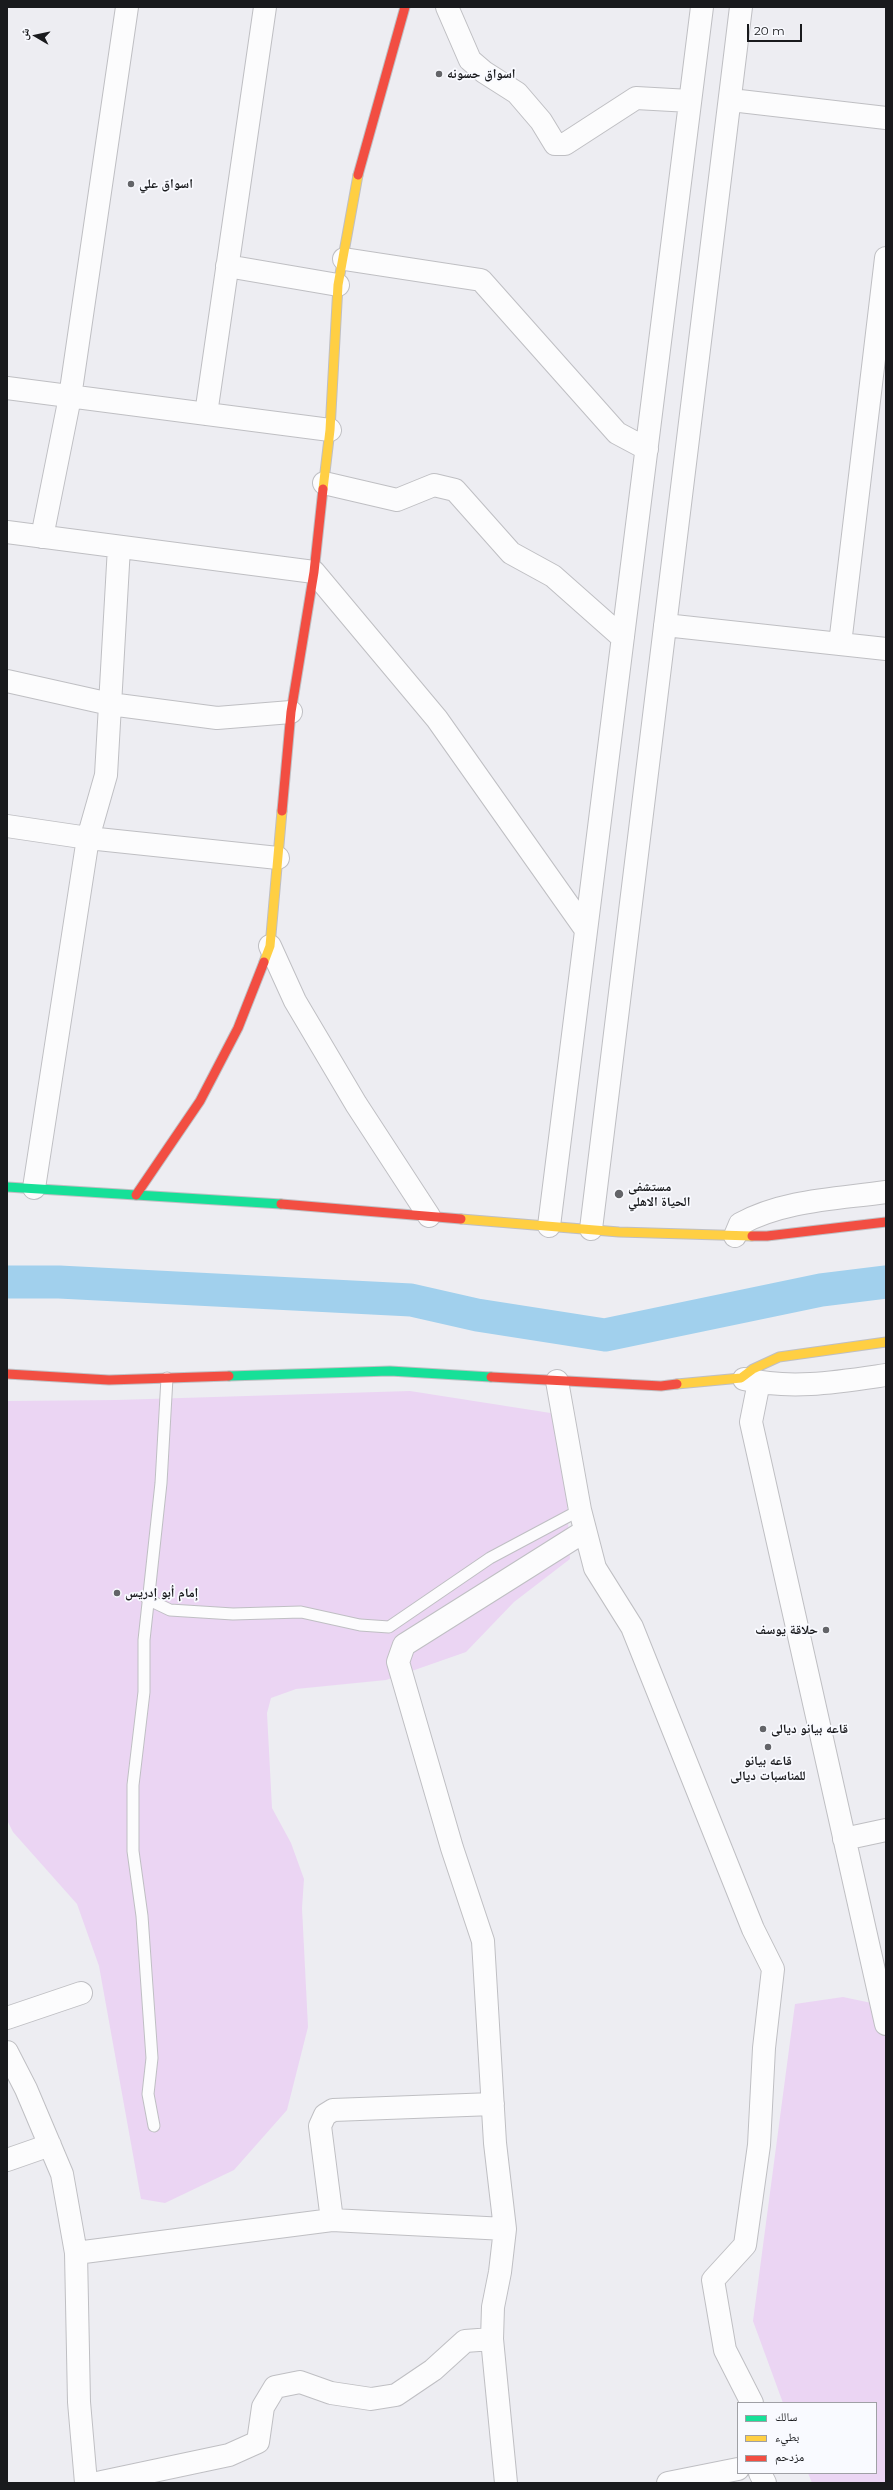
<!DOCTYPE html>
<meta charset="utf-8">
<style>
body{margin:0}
#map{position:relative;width:893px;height:2490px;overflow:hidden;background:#ededf2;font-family:Montserrat,"Noto Naskh Arabic",sans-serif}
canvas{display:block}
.frame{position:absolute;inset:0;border:8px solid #191a1d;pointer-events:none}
.legend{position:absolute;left:737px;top:2402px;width:140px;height:72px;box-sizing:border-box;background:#f9faff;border:1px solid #9fa0a5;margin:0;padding:5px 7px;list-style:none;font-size:12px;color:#191a1d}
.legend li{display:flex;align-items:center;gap:8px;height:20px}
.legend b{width:20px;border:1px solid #9fa0a5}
.north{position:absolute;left:16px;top:16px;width:40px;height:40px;-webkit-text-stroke:3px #f9faff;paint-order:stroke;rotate:279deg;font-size:11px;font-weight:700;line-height:16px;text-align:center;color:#191a1d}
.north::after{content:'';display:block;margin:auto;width:14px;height:18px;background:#191a1d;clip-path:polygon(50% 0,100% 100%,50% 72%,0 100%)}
.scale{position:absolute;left:747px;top:24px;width:55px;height:18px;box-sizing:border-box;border:2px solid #191a1d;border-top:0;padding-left:5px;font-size:12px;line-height:14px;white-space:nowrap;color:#191a1d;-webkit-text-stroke:3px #f9faff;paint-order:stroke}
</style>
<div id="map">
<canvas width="893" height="2490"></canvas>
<div class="frame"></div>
<ul class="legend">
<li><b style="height:5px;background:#16e098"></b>سالك</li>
<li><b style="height:5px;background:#ffcf43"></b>بطيء</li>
<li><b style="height:5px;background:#f24e42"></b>مزدحم</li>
</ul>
<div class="north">ش</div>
<div class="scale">20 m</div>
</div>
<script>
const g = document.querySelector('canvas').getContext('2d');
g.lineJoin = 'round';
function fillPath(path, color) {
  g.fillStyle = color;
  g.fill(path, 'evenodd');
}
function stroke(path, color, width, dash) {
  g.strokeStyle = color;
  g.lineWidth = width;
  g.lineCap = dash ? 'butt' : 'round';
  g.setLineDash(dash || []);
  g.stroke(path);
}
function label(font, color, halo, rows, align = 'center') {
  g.font = font + ' Montserrat,"Noto Naskh Arabic",sans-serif';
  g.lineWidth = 3.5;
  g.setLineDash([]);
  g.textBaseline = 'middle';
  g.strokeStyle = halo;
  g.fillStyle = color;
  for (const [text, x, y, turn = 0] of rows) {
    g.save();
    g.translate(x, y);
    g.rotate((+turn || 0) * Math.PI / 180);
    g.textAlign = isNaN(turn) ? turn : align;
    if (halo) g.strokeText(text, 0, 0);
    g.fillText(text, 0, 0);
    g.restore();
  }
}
fillPath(new Path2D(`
 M 410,1391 L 557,1414 L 567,1503 L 570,1559 L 514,1602 L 466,1652 L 386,1680 L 296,1689 L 271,1698 L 267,1713 L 272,1808 L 291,1843 L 304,1879 L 302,1908 L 308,2027 L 287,2110 L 234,2170 L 165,2203 L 141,2199 L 99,1966 L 77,1904 L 13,1832 L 7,1820 L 7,1401 L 116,1400 Z
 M 843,1997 L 886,2006 L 886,2483 L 812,2483 L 808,2473 L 876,2473 L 876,2403 L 783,2403 L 753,2321 L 795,2004 Z`), '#ebd5f3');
stroke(new Path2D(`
 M 7,1282 L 59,1282 L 411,1300 L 477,1315 L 605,1335 L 821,1290 L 886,1282`), '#a1d0ed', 33);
const lane = new Path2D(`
 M 147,1599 L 170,1610 L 233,1614 L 301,1612 L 360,1625 L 389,1627 L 490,1558 L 580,1510
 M 154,2126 L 148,2094 L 152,2058 L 142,1916 L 133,1851 L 133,1785 L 144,1692 L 144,1640 L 161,1483 L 167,1378`);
const street = new Path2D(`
 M 447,7 L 470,60 L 484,72 L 517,93 L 541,121 L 555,144 L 565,144 L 636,98 L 690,101
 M 731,100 L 886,118
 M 344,259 L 481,280 L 617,433 L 647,449
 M 227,266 L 338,285
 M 7,388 L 330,430
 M 206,414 L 265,7
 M 324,483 L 397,500 L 434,485 L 455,490 L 511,553 L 553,576 L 623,638
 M 7,532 L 314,572 L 437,719 L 586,930
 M 42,537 L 70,397 L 127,7
 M 665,625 L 886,649
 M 840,644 L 886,258
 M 7,681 L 110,704 L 217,718 L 291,712
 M 7,826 L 88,838 L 278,858
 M 270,946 L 295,1001 L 356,1104 L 429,1216
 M 34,1188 L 88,838 L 106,775 L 119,547
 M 549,1226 L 702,7
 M 591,1229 L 741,7
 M 735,1236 L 740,1224 C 784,1200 837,1199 886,1192
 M 744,1379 C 792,1390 838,1382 886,1375
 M 557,1381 L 580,1510 L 595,1568 L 632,1627 L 753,1929 L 773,1969 L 764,2048 L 759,2145 L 745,2245 L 713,2280 L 725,2350 L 752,2403
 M 759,1382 L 751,1422 L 886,2024
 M 844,1839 L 886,1830
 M 7,2018 L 81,1993
 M 7,2052 L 26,2089 L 62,2174 L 76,2253 L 79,2402 L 86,2483
 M 7,2160 L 50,2145
 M 332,2220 L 320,2126 L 325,2115 L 333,2110 L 493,2104
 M 76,2253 L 332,2220 L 505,2229
 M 760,2473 L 765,2483
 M 97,2483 L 229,2455 L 258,2442 L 263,2407 L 275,2387 L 300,2382 L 331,2393 L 371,2399 L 396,2395 L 433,2370 L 465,2341 L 492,2339
 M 506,2483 L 492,2339 L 493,2307 L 500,2272 L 505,2229 L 495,2143 L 483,1941 L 452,1848 L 398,1662 L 404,1645 L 585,1531
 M 668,2483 L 738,2469`);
const fast = new Path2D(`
 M 7,1187 L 281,1204
 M 229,1376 L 390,1371 L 491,1377`);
const slow = new Path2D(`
 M 323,489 L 330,430 L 338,285 L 358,175
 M 264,962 L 270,946 L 282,811
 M 461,1219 L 619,1232 L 752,1236
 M 677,1384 L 741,1378 L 753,1369 L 779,1357 L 886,1342`);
const jam = new Path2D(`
 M 358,175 L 405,7
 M 282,811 L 291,712 L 314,572 L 323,489
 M 136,1195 L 200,1101 L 238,1028 L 264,962
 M 281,1204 L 461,1219
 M 752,1236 L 767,1236 L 886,1222
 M 7,1374 L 109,1380 L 229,1376
 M 491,1377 L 661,1386 L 677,1384`);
stroke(lane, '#bfbfc3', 13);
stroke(street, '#bfbfc3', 24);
stroke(fast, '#bfbfc3', 11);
stroke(slow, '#bfbfc3', 11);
stroke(jam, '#bfbfc3', 11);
stroke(lane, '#fcfcfd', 11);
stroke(street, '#fcfcfd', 22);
stroke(fast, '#16e098', 9);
stroke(slow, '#ffcf43', 9);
stroke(jam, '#f24e42', 9);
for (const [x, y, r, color] of [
 [439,74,4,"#636468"],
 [131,184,4,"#636468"],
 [619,1194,5,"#636468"],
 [117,1593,4,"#636468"],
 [826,1630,4,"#636468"],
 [763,1729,4,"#636468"],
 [768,1747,4,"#636468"]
]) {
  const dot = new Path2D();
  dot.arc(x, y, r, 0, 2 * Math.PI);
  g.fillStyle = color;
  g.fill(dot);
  stroke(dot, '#f9faff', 1.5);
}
label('bold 13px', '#191a1d', '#f9faff', [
 ["اسواق حسونه",447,74],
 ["اسواق علي",139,184],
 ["مستشفى",628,1187],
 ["الحياة الاهلي",628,1202],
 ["إمام أبو إدريس",125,1593],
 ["حلاقة يوسف",818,1630,"right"],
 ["قاعه بيانو ديالى",771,1729],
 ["قاعه بيانو",768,1761,"center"],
 ["للمناسبات ديالى",768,1776,"center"]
], 'left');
</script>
